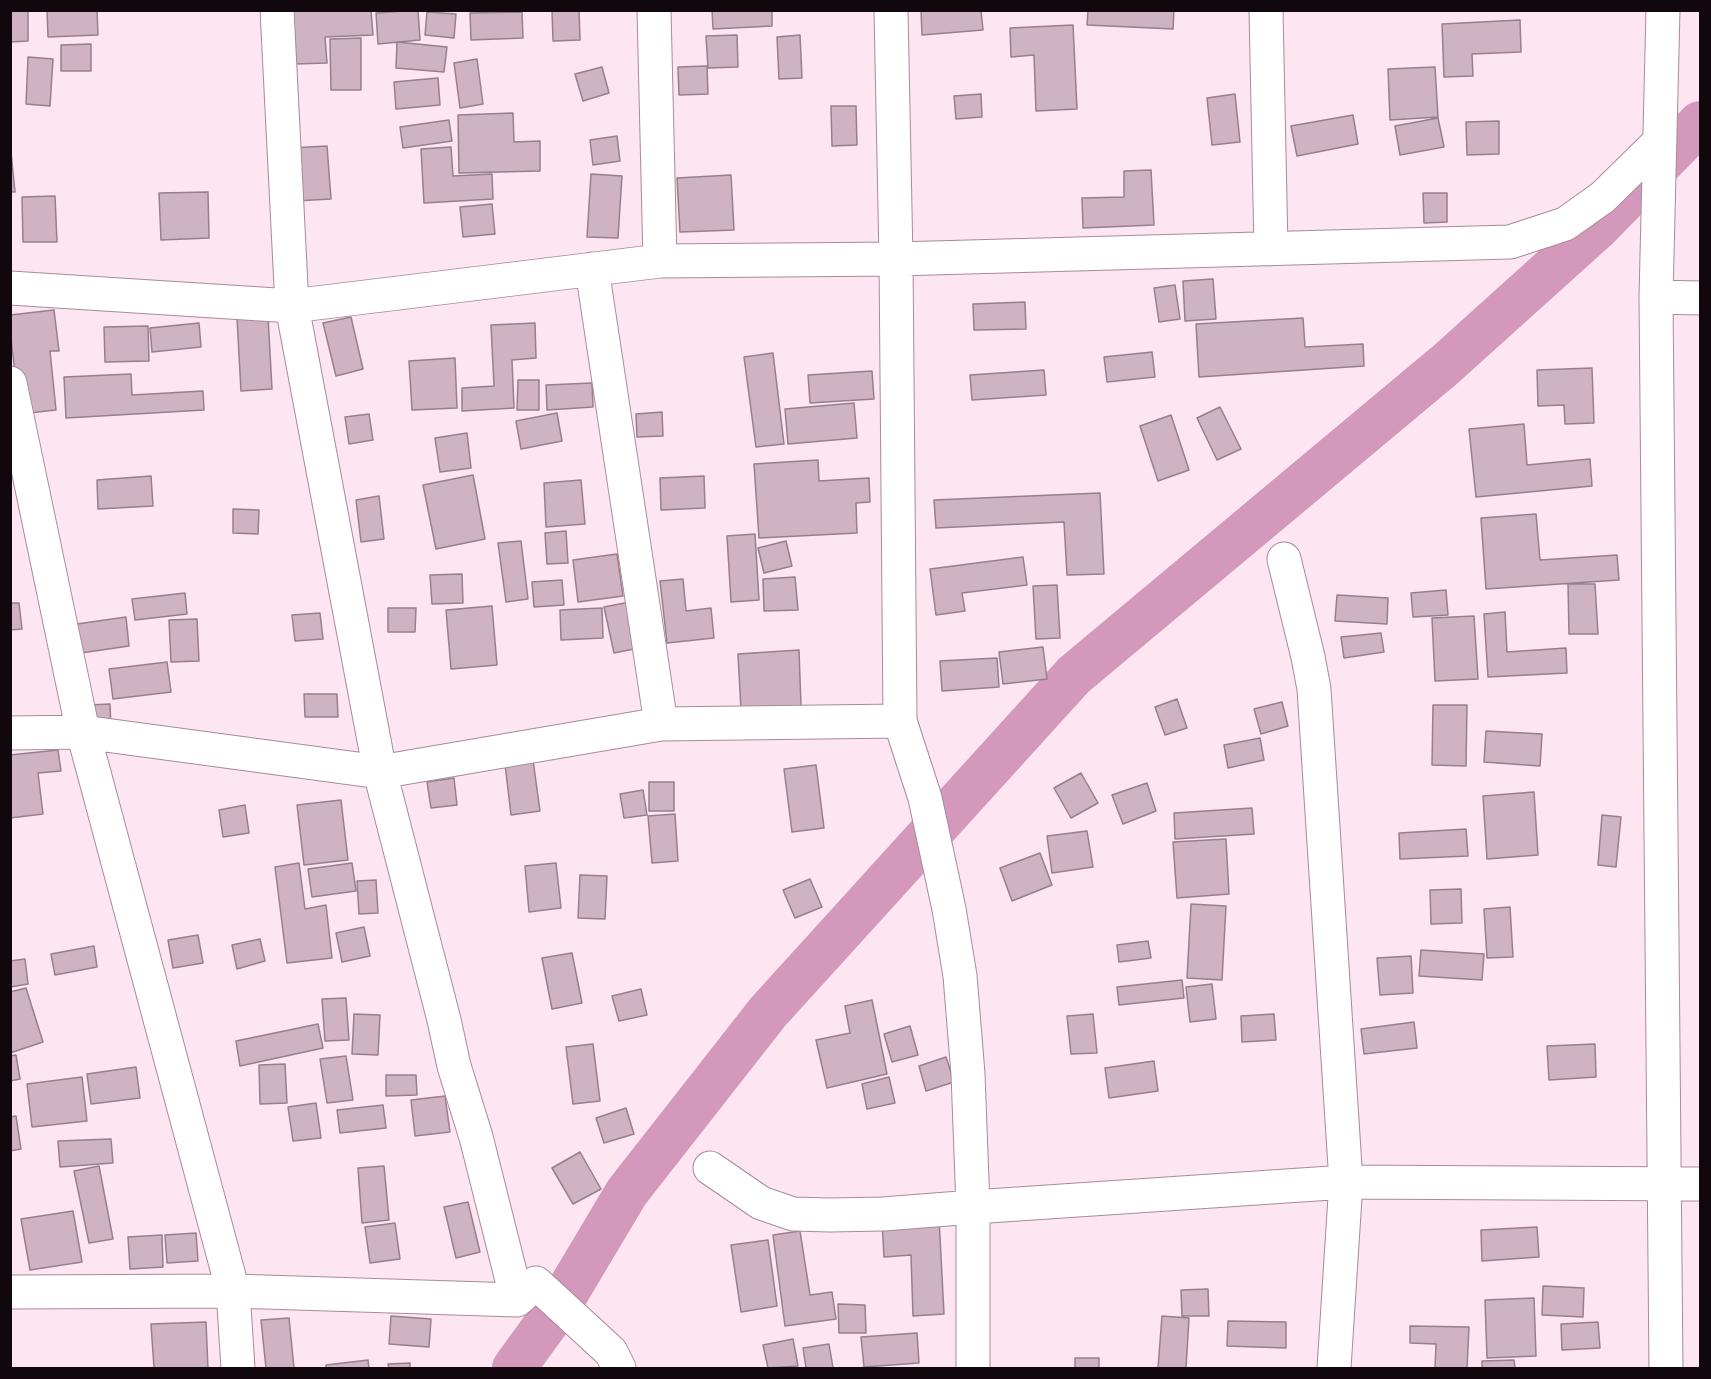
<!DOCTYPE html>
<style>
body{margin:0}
#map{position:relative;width:1711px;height:1379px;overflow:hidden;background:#fde5f2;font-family:"Public Sans",sans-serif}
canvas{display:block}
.frame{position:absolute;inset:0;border:12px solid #11080d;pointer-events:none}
</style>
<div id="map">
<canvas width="1711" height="1379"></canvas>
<div class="frame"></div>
</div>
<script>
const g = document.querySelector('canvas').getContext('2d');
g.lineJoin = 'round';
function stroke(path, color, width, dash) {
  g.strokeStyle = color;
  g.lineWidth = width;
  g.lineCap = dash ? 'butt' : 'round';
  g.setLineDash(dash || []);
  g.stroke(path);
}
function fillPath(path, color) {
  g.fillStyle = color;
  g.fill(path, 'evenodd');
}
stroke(new Path2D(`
 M 514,1368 L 559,1306 L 627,1192 L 768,1012 L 1074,675 L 1445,365 L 1596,229 L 1700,123`), '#d498bb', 44);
const building = new Path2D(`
 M 10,10 L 28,10 L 28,41 L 10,42 Z
 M 47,10 L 97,10 L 98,35 L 48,37 Z
 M 292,10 L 371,10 L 373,35 L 325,37 L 327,63 L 295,64 Z
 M 418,10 L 420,40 L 378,44 L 376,13 Z
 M 552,10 L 579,10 L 580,40 L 553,41 Z
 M 712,10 L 772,10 L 772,26 L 713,29 Z
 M 921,10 L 981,10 L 983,30 L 922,35 Z
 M 1088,10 L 1174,10 L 1173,29 L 1087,25 Z
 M 427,12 L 456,14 L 454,38 L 425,35 Z
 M 522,12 L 523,38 L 471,40 L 470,13 Z
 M 1520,20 L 1521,52 L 1472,54 L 1473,76 L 1444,77 L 1442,24 Z
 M 1073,25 L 1077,109 L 1036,111 L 1034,55 L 1011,57 L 1010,28 Z
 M 737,35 L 738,67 L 708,68 L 706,36 Z
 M 800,35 L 802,78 L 779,79 L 777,37 Z
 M 361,38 L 361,90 L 331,90 L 330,39 Z
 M 397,42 L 447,47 L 444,72 L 396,68 Z
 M 91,44 L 91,71 L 61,71 L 61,45 Z
 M 28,57 L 53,59 L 50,106 L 26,104 Z
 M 477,59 L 483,104 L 460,108 L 454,63 Z
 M 707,66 L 708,94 L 679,95 L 678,67 Z
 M 602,67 L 609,93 L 583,101 L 575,74 Z
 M 1435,67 L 1438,117 L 1390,120 L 1388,69 Z
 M 438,78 L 440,105 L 396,109 L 394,82 Z
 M 981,94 L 982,117 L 956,119 L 954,96 Z
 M 1235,94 L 1240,142 L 1212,145 L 1207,98 Z
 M 831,106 L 856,106 L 857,145 L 832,146 Z
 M 513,113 L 514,142 L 540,141 L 540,171 L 459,173 L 458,115 Z
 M 1353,115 L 1358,144 L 1297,156 L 1291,126 Z
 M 1438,118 L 1444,147 L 1400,155 L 1395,126 Z
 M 449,120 L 452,141 L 403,148 L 400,127 Z
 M 1499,121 L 1499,154 L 1467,155 L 1466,122 Z
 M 617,136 L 620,161 L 593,165 L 590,140 Z
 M 10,142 L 15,192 L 10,192 Z
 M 327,146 L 331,199 L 295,201 L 291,148 Z
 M 451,147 L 453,176 L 492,174 L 493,199 L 424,203 L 421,149 Z
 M 1151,170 L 1154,225 L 1083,228 L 1082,198 L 1124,197 L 1124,171 Z
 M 591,174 L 622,176 L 618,238 L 587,237 Z
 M 731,175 L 734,230 L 680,232 L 677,178 Z
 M 208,192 L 209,238 L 161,240 L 159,193 Z
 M 1423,193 L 1447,193 L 1447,222 L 1424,223 Z
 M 55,196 L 57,242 L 23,242 L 22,197 Z
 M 492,204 L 495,234 L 463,237 L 460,207 Z
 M 1213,279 L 1216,319 L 1185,321 L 1183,281 Z
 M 1175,285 L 1180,319 L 1159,322 L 1154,288 Z
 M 267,298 L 272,389 L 241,391 L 236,300 Z
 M 1025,302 L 1026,329 L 974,330 L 973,304 Z
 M 54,310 L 59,351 L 50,351 L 56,410 L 20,414 L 10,331 L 10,315 Z
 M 351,317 L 363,369 L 336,376 L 323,323 Z
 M 1303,318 L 1305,347 L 1363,344 L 1364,366 L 1199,377 L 1196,324 Z
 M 199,323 L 201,347 L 152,352 L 150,328 Z
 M 535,323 L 536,358 L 512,360 L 514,408 L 462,411 L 462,388 L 494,386 L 491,325 Z
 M 148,326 L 149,361 L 105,362 L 104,327 Z
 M 1152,352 L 1155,377 L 1107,382 L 1104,357 Z
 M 773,353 L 784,444 L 756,447 L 744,357 Z
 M 455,358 L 457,408 L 412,410 L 409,361 Z
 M 1592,368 L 1594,423 L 1565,424 L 1564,405 L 1538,406 L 1537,370 Z
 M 1044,370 L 1046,395 L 972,400 L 970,375 Z
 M 872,371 L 874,399 L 810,403 L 808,375 Z
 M 131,374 L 132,395 L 203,391 L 204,410 L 66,418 L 64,377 Z
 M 518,380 L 539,380 L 539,410 L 517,410 Z
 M 592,383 L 593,407 L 547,410 L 546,385 Z
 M 854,403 L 857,438 L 788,444 L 785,409 Z
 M 1220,407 L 1241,449 L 1217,460 L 1197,418 Z
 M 662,412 L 663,436 L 637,437 L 636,414 Z
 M 557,413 L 562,441 L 521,449 L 516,421 Z
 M 369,414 L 373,440 L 349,444 L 345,417 Z
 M 1171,415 L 1189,470 L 1158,481 L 1140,426 Z
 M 1524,424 L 1527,465 L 1590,459 L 1592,486 L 1476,497 L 1469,429 Z
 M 467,433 L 471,468 L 440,472 L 435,438 Z
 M 818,460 L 819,481 L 869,478 L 870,502 L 856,503 L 857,533 L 759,538 L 754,464 Z
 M 473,475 L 485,539 L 436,549 L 423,485 Z
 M 151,476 L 153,506 L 98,509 L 97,480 Z
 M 704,476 L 705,508 L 661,510 L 660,478 Z
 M 581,480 L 585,524 L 546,527 L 544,483 Z
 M 1100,493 L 1104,574 L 1067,575 L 1064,522 L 936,528 L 934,500 Z
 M 379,496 L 384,539 L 361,542 L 356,500 Z
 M 233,509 L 259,510 L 258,534 L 233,533 Z
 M 1536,514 L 1540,560 L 1617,555 L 1619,580 L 1486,589 L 1481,518 Z
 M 566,531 L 568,563 L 547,564 L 545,533 Z
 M 755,534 L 759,600 L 731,602 L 727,536 Z
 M 521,541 L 528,599 L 506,602 L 498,543 Z
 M 786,541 L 792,566 L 764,573 L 758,548 Z
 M 617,554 L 623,596 L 578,602 L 573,560 Z
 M 1023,557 L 1027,585 L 962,593 L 965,611 L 936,615 L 930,569 Z
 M 462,574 L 463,603 L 432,604 L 430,575 Z
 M 795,577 L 798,610 L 764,611 L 763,579 Z
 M 683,579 L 686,611 L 711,608 L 714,638 L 667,643 L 660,581 Z
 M 562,580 L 564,605 L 534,607 L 532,582 Z
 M 1568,584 L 1595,584 L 1598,634 L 1569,634 Z
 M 1057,585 L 1060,638 L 1036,639 L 1033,586 Z
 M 1446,590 L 1448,615 L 1413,617 L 1411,593 Z
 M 185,593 L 187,614 L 135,620 L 132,599 Z
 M 1337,595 L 1388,598 L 1387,624 L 1335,621 Z
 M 630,602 L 639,648 L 614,653 L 604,607 Z
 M 10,603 L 19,603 L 22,629 L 10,630 Z
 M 492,606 L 497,665 L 451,669 L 446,610 Z
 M 388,608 L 416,608 L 415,632 L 388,632 Z
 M 602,608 L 603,638 L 561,640 L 560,610 Z
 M 1505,612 L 1507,652 L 1566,648 L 1567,673 L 1488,677 L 1484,614 Z
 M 320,613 L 323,639 L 295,641 L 292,615 Z
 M 1474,616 L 1478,679 L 1435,681 L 1432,618 Z
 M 126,617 L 129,646 L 74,654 L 70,625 Z
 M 197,619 L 199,661 L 171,662 L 169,620 Z
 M 1381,633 L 1384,652 L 1344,658 L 1341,637 Z
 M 1043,647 L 1047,679 L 1003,684 L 999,652 Z
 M 799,650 L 801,707 L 741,710 L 738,654 Z
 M 997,658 L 999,687 L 942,691 L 940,661 Z
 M 167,662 L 171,692 L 113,699 L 109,669 Z
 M 304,694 L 337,694 L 338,717 L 305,717 Z
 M 1177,699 L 1187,728 L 1165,735 L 1155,707 Z
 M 1282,702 L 1288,726 L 1261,734 L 1254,709 Z
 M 110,704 L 111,730 L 90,732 L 89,705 Z
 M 1433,705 L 1467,705 L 1466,766 L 1432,765 Z
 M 1486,731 L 1542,734 L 1540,766 L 1484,762 Z
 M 1260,738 L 1264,760 L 1228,768 L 1224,745 Z
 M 58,750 L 61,771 L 38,773 L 43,814 L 10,818 L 10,755 Z
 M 533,760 L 540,811 L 511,815 L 505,764 Z
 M 816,765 L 824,828 L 792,832 L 784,769 Z
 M 1081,773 L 1098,803 L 1071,818 L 1054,788 Z
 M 454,778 L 457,805 L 431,808 L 427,782 Z
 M 649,782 L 674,782 L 674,811 L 649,811 Z
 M 1147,783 L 1156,811 L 1123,824 L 1112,795 Z
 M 643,790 L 647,815 L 624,818 L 620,794 Z
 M 1534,792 L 1538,855 L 1487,859 L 1483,796 Z
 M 341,800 L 348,860 L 304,865 L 297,805 Z
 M 245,805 L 249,833 L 223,837 L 219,810 Z
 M 1252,808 L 1254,834 L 1175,839 L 1174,813 Z
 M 675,814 L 678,861 L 652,863 L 648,816 Z
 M 1602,815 L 1621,817 L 1616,867 L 1598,865 Z
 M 1466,829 L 1468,856 L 1400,859 L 1399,833 Z
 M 1087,831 L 1093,867 L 1052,873 L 1047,836 Z
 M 1226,839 L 1229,894 L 1177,898 L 1173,842 Z
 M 1040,853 L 1052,885 L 1012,901 L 1000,868 Z
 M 299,863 L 305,909 L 326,905 L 332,958 L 287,963 L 275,867 Z
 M 352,863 L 356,891 L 312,897 L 308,869 Z
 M 556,863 L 561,908 L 529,912 L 525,866 Z
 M 580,875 L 607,876 L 605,919 L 578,918 Z
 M 810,879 L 822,907 L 795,918 L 783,890 Z
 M 376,880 L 378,913 L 359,914 L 357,881 Z
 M 1461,889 L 1462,923 L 1431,924 L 1430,890 Z
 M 1191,904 L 1226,906 L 1222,980 L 1187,978 Z
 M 1510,907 L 1513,957 L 1487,958 L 1484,909 Z
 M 364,927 L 370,956 L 342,962 L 336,933 Z
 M 198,935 L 203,963 L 173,968 L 168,940 Z
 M 260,939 L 265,961 L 237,969 L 232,945 Z
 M 1148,941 L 1151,958 L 1119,962 L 1117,945 Z
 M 94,946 L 97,967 L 55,975 L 51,954 Z
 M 1421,950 L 1484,954 L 1482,980 L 1419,976 Z
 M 572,953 L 582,1003 L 552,1009 L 542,958 Z
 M 1411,956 L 1413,993 L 1380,995 L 1377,958 Z
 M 25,959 L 28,984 L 10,987 L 10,961 Z
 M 1182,980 L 1184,998 L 1119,1005 L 1117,987 Z
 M 1212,984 L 1216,1019 L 1190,1022 L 1186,987 Z
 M 26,988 L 43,1042 L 10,1053 L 10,992 Z
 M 641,989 L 647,1015 L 619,1021 L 612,996 Z
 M 346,998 L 349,1040 L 325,1041 L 322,999 Z
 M 872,1000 L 887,1074 L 827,1088 L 816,1040 L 850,1033 L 845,1006 Z
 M 354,1014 L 380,1015 L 378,1055 L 352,1054 Z
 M 1093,1014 L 1097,1053 L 1071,1054 L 1067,1016 Z
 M 1274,1014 L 1276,1040 L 1242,1042 L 1241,1016 Z
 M 1414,1022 L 1417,1048 L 1364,1054 L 1361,1029 Z
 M 318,1024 L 323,1048 L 240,1066 L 236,1041 Z
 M 910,1026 L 918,1055 L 892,1062 L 884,1034 Z
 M 593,1044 L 600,1101 L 573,1104 L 566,1047 Z
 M 1595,1044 L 1596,1077 L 1549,1080 L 1547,1046 Z
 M 16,1055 L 20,1079 L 10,1081 L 10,1056 Z
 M 346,1056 L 353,1100 L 327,1103 L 320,1059 Z
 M 946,1057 L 954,1082 L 926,1091 L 919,1066 Z
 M 1154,1061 L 1158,1091 L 1109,1098 L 1105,1068 Z
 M 285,1064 L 287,1103 L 260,1104 L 259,1065 Z
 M 136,1067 L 140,1098 L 91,1104 L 87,1074 Z
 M 386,1075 L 416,1075 L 417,1095 L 386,1096 Z
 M 82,1077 L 87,1121 L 32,1127 L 27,1084 Z
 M 889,1077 L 895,1103 L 867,1109 L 862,1084 Z
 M 445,1096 L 450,1132 L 415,1136 L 411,1100 Z
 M 316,1103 L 321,1138 L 293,1141 L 288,1107 Z
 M 383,1105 L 386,1128 L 340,1133 L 337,1110 Z
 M 626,1108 L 634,1134 L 604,1143 L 596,1118 Z
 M 16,1116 L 21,1149 L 10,1151 L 10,1117 Z
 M 111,1139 L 113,1163 L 60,1167 L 58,1141 Z
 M 580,1152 L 601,1189 L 573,1204 L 552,1168 Z
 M 99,1166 L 113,1239 L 89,1243 L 74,1171 Z
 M 384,1166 L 389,1220 L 362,1223 L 358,1168 Z
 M 468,1202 L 480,1252 L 456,1258 L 444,1207 Z
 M 73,1211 L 82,1262 L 30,1270 L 21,1219 Z
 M 939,1218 L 944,1314 L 913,1316 L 911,1255 L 884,1257 L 882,1221 Z
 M 395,1223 L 400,1259 L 370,1263 L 365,1227 Z
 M 1537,1227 L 1539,1257 L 1482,1261 L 1481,1230 Z
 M 800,1231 L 810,1295 L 832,1292 L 836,1319 L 785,1326 L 773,1235 Z
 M 196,1233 L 198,1261 L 167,1263 L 165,1235 Z
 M 162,1235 L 163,1267 L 130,1269 L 128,1237 Z
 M 768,1240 L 777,1306 L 741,1312 L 731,1245 Z
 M 1543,1286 L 1584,1288 L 1583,1317 L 1542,1315 Z
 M 1208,1289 L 1209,1316 L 1182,1316 L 1181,1290 Z
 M 1534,1298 L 1536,1356 L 1487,1358 L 1485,1300 Z
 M 838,1304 L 865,1305 L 866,1333 L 839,1333 Z
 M 391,1316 L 431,1319 L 429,1347 L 389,1344 Z
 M 1162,1316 L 1189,1318 L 1186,1368 L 1158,1368 Z
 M 289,1318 L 294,1368 L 266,1368 L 261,1320 Z
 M 1228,1321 L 1286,1322 L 1286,1348 L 1227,1346 Z
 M 206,1322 L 208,1368 L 154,1368 L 151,1324 Z
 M 1598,1322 L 1600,1348 L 1562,1350 L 1561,1324 Z
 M 1410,1326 L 1469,1327 L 1467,1368 L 1435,1368 L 1436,1344 L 1410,1343 Z
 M 917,1333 L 919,1363 L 864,1367 L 861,1337 Z
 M 793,1339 L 798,1366 L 768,1368 L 763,1345 Z
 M 829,1344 L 833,1368 L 806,1368 L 803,1348 Z
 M 1075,1358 L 1099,1358 L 1099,1368 L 1075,1368 Z
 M 368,1360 L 369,1368 L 326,1368 L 326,1365 Z
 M 1514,1360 L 1515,1368 L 1482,1368 L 1482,1361 Z
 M 410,1363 L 410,1368 L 389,1368 L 388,1364 Z`);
fillPath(building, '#d0b3c3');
stroke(building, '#997e8e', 1.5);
const street = new Path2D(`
 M 654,10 L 660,261
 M 891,10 L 896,259 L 900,721 L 925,798 L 949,909 L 960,976 L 968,1074 L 973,1207 L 973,1368
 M 1266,10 L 1271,249
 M 1663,10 L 1656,297 L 1666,1368
 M 592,269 L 661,724
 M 10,288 L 292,306 L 660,261 L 896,259 L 1510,242 L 1565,224 L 1603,197 L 1660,141
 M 1656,297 L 1700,298
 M 10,383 L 83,732 L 233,1291 L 238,1368
 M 1284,559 L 1308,657 L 1314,689 L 1346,1182 L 1334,1368
 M 10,733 L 83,732 L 380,772 L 661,724 L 900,721
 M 710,1168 L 761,1203 L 793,1214 L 830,1215 L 883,1214 L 973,1207 L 1346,1182 L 1700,1184
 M 10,1292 L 233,1291 L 517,1300 L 476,1137 L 454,1066 L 444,1020 L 380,772 L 292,306 L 277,10
 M 517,1300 L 536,1283 L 611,1352 L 619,1368`);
stroke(street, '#a78b9b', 35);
stroke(street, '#fff', 33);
</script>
